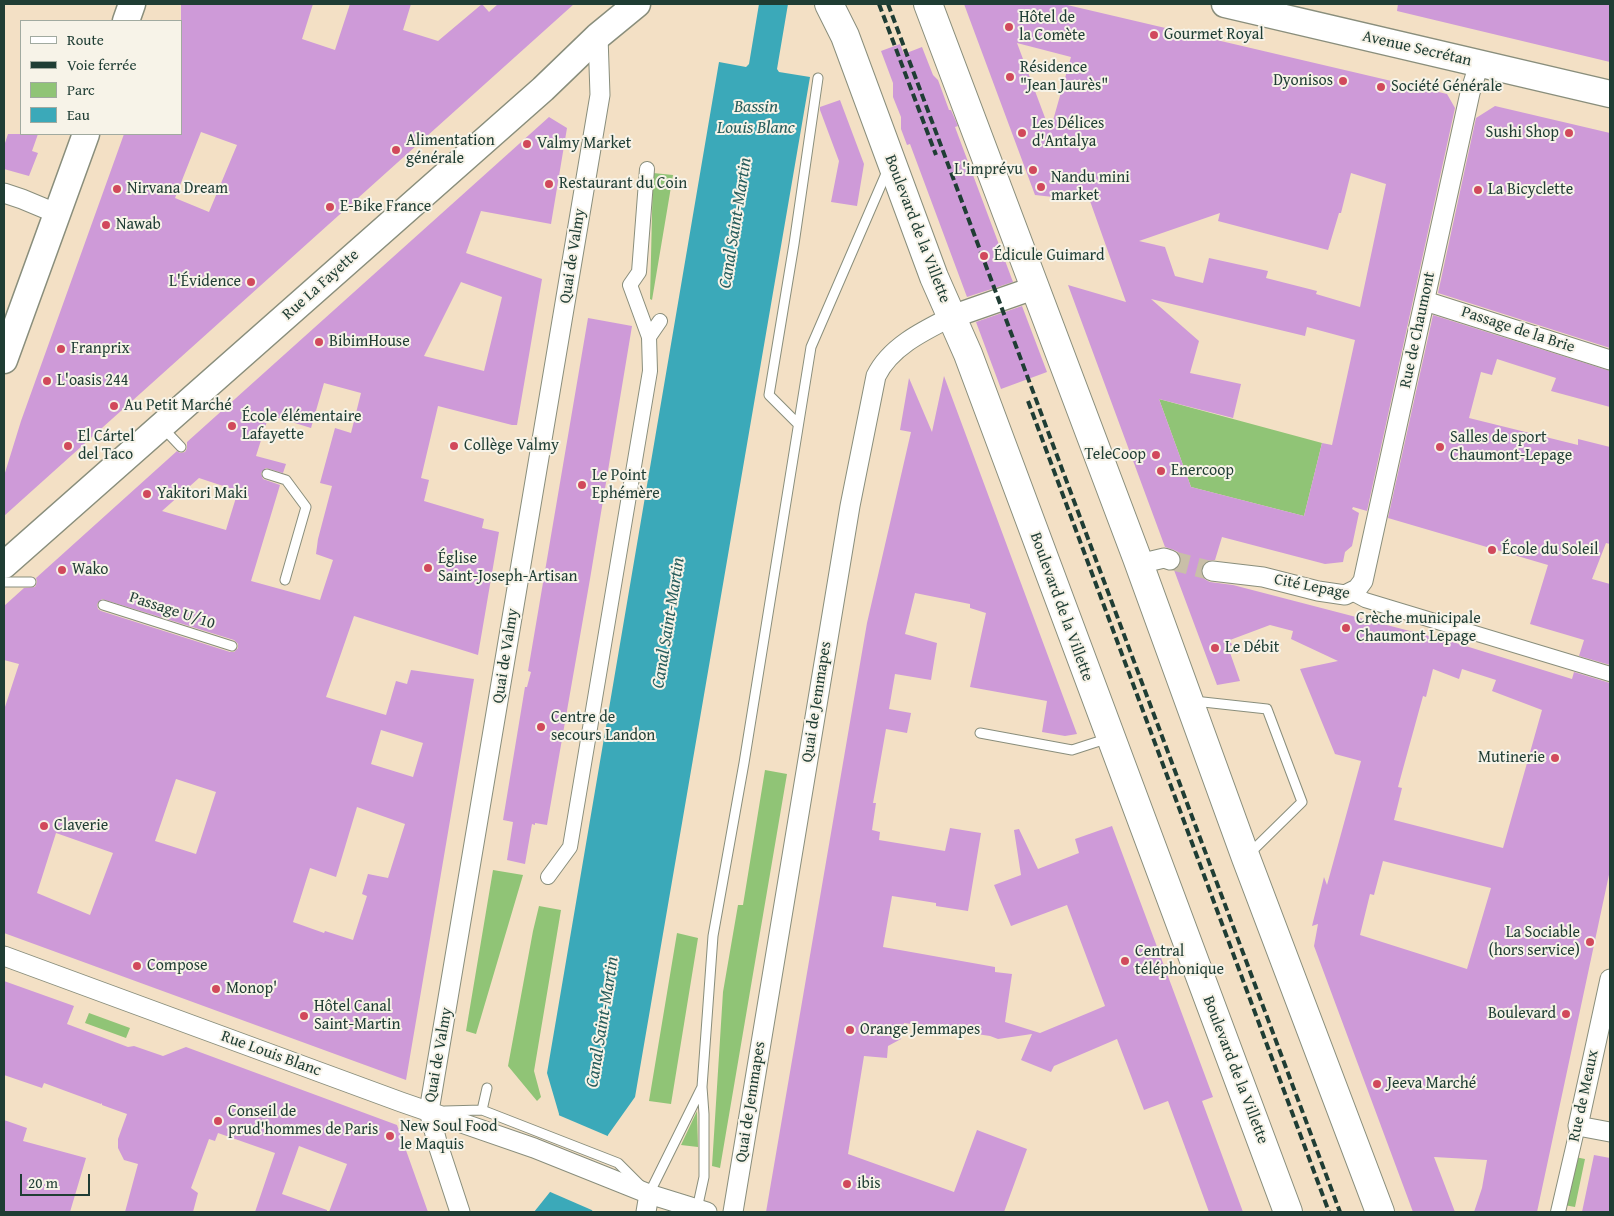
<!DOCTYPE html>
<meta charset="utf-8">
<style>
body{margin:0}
#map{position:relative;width:1614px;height:1216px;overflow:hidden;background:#f3e0c5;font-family:"Gentium Book Plus",serif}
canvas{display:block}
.frame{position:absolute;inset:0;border:5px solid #1f3d34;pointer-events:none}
.legend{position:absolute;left:20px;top:20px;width:162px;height:115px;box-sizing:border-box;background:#f7f3e8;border:1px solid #a1aaa0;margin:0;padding:6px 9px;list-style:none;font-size:15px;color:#1f3d34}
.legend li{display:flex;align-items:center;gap:10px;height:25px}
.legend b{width:25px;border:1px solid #a1aaa0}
.scale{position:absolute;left:20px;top:1174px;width:70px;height:22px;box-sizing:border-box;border:2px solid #1f3d34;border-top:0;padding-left:6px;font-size:15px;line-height:18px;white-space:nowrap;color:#1f3d34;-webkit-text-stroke:4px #f7f3e8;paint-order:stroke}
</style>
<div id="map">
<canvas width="1614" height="1216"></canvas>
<div class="frame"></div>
<ul class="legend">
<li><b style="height:6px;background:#fff"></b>Route</li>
<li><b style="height:6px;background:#1f3d34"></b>Voie ferrée</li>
<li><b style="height:14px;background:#90c476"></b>Parc</li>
<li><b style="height:14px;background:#3ba9b9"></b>Eau</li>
</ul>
<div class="scale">20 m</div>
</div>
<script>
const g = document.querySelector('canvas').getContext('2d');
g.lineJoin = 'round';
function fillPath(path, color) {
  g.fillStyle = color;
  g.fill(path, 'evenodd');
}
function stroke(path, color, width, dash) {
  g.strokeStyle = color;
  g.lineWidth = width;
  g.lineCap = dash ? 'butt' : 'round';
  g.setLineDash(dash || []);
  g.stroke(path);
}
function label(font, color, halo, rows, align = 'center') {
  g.font = font + ' "Gentium Book Plus",serif';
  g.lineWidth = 4;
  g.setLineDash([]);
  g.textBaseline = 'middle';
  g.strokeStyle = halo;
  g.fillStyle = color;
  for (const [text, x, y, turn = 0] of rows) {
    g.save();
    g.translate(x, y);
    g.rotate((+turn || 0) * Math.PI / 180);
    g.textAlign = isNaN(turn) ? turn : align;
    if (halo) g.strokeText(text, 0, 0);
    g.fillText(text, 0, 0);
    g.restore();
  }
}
fillPath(new Path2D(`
 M 653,173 L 673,175 L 652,300 L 650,299 Z
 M 1159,399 L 1322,443 L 1304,516 L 1191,487 Z
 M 765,770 L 787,774 L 720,1168 L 712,1166 L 723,992 L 738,905 L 743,905 Z
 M 493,870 L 523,875 L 476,1034 L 466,1031 Z
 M 539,906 L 561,910 L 534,1071 L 541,1097 L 537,1101 L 508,1066 L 533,931 Z
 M 677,933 L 698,938 L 671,1104 L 649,1101 Z
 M 89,1013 L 130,1028 L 126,1038 L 85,1023 Z
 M 697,1111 L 698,1147 L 681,1145 Z
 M 1575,1157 L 1585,1159 L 1575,1207 L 1564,1205 Z`), '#90c476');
fillPath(new Path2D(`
 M 759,4 L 788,4 L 777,69 L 779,72 L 810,77 L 635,1097 L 608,1135 L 592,1212 L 534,1212 L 550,1192 L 559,1114 L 547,1073 L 719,62 L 746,67 L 749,64 Z`), '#3ba9b9');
fillPath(new Path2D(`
 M 556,1114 L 610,1137 L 594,1211 L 548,1191 Z`), '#f3e0c5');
fillPath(new Path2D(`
 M 181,4 L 313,4 L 302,39 L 335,50 L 350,4 L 411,4 L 403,30 L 438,41 L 482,4 L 489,12 L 498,4 L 574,4 L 4,516 L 4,476 L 21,421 L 124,134 L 181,134 ZM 201,132 L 237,145 L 209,212 L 175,198 Z
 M 964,4 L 1063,4 L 1447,94 L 1455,108 L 1367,511 L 1353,507 L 1352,509 L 1359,513 L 1352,546 L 1345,552 L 1343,562 L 1325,564 L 1222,537 L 1215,560 L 1207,561 L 1203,565 L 1201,570 L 1202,576 L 1206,580 L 1210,582 L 1233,585 L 1456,643 L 1572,679 L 1574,672 L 1610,683 L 1610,870 L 1537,1212 L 1474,1212 L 1482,1188 L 1487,1160 L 1434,1157 L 1455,1212 L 1413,1212 L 1314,946 L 1318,924 L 1312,926 L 1324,877 L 1327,885 L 1361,761 L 1335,754 L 1300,669 L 1338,661 L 1291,639 L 1293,631 L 1270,625 L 1230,640 L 1232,645 L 1228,647 L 1240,681 L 1217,685 L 1174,570 L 1180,564 L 1181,557 L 1178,552 L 1174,550 L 1165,547 L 1068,285 L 1126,302 L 1090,201 L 1035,195 ZM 1017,43 L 1071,57 L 1050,131 ZM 1351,173 L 1386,184 L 1360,307 L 1316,294 L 1317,291 L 1266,278 L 1268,271 L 1209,258 L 1203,283 L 1175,276 L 1165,247 L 1139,241 L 1220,213 L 1218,221 L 1328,250 L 1339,213 L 1341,213 ZM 1151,299 L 1305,336 L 1307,327 L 1355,340 L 1332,445 L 1322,443 L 1304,516 L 1191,487 L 1159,399 L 1233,418 L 1241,384 L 1190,373 L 1199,341 ZM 1433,669 L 1459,679 L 1462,669 L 1496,680 L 1492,691 L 1542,710 L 1503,848 L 1394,820 L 1402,788 L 1398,787 L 1423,696 L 1426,697 ZM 1383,861 L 1491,888 L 1467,969 L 1360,935 L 1370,894 L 1374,895 Z
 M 1398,4 L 1610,4 L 1610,62 L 1397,11 Z
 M 900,44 L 904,54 L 922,47 L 933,75 L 938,80 L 949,110 L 951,110 L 958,126 L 955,127 L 1013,282 L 967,297 L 910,144 L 907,145 L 901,129 L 901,117 L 893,97 L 893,83 L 881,51 Z
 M 840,100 L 864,164 L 857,206 L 831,202 L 839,161 L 820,110 L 820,107 Z
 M 1495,106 L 1610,133 L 1610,348 L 1438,293 L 1476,118 Z
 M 549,117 L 567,128 L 551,224 L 481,211 L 466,253 L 542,279 L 517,425 L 512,425 L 438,406 L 421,478 L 429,480 L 424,501 L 484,519 L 482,528 L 499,532 L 478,655 L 354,616 L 326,697 L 386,715 L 396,681 L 407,684 L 411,670 L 474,679 L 406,1080 L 4,933 L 4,710 L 19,664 L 4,660 L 4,606 L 24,588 L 35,587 L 37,582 L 36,578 L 177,451 L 180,453 L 185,452 L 187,448 L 187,442 ZM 461,282 L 502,297 L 484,371 L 424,356 ZM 324,383 L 361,393 L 351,433 L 335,428 L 320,483 L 332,486 L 318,539 L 316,554 L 333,560 L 320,600 L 251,581 L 280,485 L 263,479 L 261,473 L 266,468 L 283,473 L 286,464 L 256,456 L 269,415 L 311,428 ZM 199,478 L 238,491 L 226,530 L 162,511 ZM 102,599 L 234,640 L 238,644 L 238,648 L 234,652 L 230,652 L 101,611 L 98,609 L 97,604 ZM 381,730 L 423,743 L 413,777 L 371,764 ZM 176,779 L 216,792 L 196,854 L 155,841 ZM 357,807 L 405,824 L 388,878 L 368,874 L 362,894 L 367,896 L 353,940 L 325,931 L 324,933 L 293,922 L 310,868 L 336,877 ZM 56,833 L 113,853 L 90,915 L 37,893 Z
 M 8,134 L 38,134 L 32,151 L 38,153 L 29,176 L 4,169 L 4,146 Z
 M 1022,306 L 1047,372 L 1001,389 L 976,322 Z
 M 1433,315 L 1610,371 L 1610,407 L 1551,391 L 1556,378 L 1497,359 L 1492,375 L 1481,372 L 1469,418 L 1578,445 L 1578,439 L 1610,447 L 1610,544 L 1606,543 L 1592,579 L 1610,584 L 1610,665 L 1579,656 L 1584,640 L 1530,624 L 1548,565 L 1388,518 Z
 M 588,318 L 632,326 L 590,579 L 547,825 L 535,823 L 535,825 L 532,824 L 525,864 L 507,860 L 513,822 L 503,820 L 525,687 L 527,687 L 531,672 L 528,671 Z
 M 944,376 L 1077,734 L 1065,736 L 1042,732 L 1047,701 L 970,687 L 986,613 L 970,608 L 970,604 L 915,593 L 905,634 L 937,643 L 931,680 L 895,674 L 889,709 L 911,713 L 907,733 L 886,729 L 873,803 L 876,803 L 872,830 L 880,832 L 879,840 L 945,851 L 950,828 L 981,833 L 968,911 L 936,906 L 936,903 L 892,896 L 883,947 L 995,967 L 995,972 L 1012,974 L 1005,1022 L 1040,1033 L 1105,1006 L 1067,905 L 1011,926 L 994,885 L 1021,875 L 1014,830 L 1019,829 L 1038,869 L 1079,853 L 1075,839 L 1112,826 L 1213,1097 L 1202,1101 L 1243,1212 L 1209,1212 L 1168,1101 L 1144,1110 L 1117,1039 L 1054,1066 L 1051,1072 L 1021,1060 L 1032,1034 L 998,1039 L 990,1036 L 904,1023 L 901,1039 L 888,1046 L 887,1058 L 864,1056 L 848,1154 L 954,1192 L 977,1130 L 1027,1149 L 1004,1212 L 766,1212 L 867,623 L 911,432 L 900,430 L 909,378 L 932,432 Z
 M 4,981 L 74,1006 L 67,1024 L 128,1047 L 134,1046 L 163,1056 L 186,1047 L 397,1125 L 428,1212 L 329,1212 L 347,1164 L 299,1146 L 282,1194 L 327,1210 L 327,1212 L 255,1212 L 275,1153 L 218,1133 L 215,1141 L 209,1139 L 191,1188 L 198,1193 L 193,1212 L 125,1212 L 138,1164 L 124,1160 L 118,1148 L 118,1139 L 127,1114 L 102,1105 L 102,1103 L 101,1104 L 44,1083 L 42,1088 L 4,1075 Z
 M 4,1120 L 27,1128 L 23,1141 L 86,1158 L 70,1212 L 4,1212 Z
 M 1594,1155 L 1610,1158 L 1610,1212 L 1582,1212 Z`), '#ce9ad8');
stroke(new Path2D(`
 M 1170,560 L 1212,571`), '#c9bfa8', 19, [19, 9]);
const service = new Path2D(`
 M 798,424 L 769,395 L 794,244 L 818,78
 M 163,428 L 181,447
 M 267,474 L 286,480 L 306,507 L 285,580
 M 4,582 L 31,582
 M 103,605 L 232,646
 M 1194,701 L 1267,709 L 1302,802 L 1249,854
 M 980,733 L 1072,750 L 1109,738
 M 482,1110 L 487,1088
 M 445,1111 L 482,1110 L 618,1163 L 649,1194 L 702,1087 L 713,936 L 744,763 L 811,347 L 888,169
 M 697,1209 L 704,1177 L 704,1114 L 702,1087`);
const pedestrian = new Path2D(`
 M 649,337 L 660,321
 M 1352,593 L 1365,600 L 1610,674
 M 548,877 L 570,847 L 650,371 L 649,337 L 630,285 L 639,272 L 647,169
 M 1558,1212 L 1578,1126`);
const minor = new Path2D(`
 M 4,193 L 22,199 L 58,214
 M 1425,301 L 1610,360
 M 1139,564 L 1164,558 L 1170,560
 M 1212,571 L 1263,577 L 1318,591 L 1345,595 L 1357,589 L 1363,581 L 1470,93 L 1479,64
 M 4,956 L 401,1102 L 534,1148 L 649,1194 L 707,1212
 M 1610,979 L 1578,1126 L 1610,1132
 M 460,1212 L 437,1142 L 429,1111 L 600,95 L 598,36
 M 646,1212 L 649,1194
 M 733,1212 L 850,506 L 876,376 C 890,347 923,331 951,317`);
const tertiary = new Path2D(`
 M 951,317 L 1034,288`);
const secondary = new Path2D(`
 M 1225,4 L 1610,94
 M 126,21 L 132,4
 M 4,360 L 86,134
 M 4,565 L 543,89 L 598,36 L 637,4`);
const primary = new Path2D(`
 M 829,4 L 845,36 L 934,277 L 968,354 L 1288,1212
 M 928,4 L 1137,558 L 1246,858 L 1380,1212`);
stroke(service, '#898e7c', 11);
stroke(pedestrian, '#898e7c', 16);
stroke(minor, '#898e7c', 21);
stroke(tertiary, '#898e7c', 25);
stroke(secondary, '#898e7c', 29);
stroke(primary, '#898e7c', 30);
stroke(service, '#fff', 9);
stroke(pedestrian, '#fff', 14);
stroke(minor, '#fff', 19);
stroke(tertiary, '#fff', 22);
stroke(secondary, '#fff', 26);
stroke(primary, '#fff', 28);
stroke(new Path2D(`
 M 879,4 L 936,155
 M 888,4 L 1340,1212
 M 1028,401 L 1329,1212`), '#1f3d34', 4, [8, 4]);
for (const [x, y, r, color] of [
 [1009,27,5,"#d1495b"],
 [1154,35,5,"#d1495b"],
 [1010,77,5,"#d1495b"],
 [1343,81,5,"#d1495b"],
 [1381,87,5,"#d1495b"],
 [1022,133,5,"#d1495b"],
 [1569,133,5,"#d1495b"],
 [527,144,5,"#d1495b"],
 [396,150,5,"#d1495b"],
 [1033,170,5,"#d1495b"],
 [549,184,5,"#d1495b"],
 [1041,187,5,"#d1495b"],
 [117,189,5,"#d1495b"],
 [1478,190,5,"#d1495b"],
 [330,207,5,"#d1495b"],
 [106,225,5,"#d1495b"],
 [984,256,5,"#d1495b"],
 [251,282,5,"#d1495b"],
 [319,342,5,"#d1495b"],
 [61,349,5,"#d1495b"],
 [47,381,5,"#d1495b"],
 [114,406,5,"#d1495b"],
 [232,426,5,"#d1495b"],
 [68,446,5,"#d1495b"],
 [454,446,5,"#d1495b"],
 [1440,447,5,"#d1495b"],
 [1156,455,5,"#d1495b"],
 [1161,471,5,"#d1495b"],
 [582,485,5,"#d1495b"],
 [147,494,5,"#d1495b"],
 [1492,550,5,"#d1495b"],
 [428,568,5,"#d1495b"],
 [62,570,5,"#d1495b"],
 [1346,628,5,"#d1495b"],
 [1215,648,5,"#d1495b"],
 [541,727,5,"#d1495b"],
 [1555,758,5,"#d1495b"],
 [44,826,5,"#d1495b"],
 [1590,942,5,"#d1495b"],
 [1125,961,5,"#d1495b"],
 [137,966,5,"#d1495b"],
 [216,989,5,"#d1495b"],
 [1566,1014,5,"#d1495b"],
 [304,1016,5,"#d1495b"],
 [850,1030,5,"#d1495b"],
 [1377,1084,5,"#d1495b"],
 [218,1121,5,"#d1495b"],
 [390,1136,5,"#d1495b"],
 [847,1184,5,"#d1495b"]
]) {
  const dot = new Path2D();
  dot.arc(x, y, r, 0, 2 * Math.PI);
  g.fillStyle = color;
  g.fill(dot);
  stroke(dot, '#f7f3e8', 2);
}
label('16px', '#1f3d34', '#f7f3e8', [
 ["Hôtel de",1019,18],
 ["la Comète",1019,36],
 ["Gourmet Royal",1164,35],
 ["Résidence",1020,68],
 ["\"Jean Jaurès\"",1020,86],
 ["Dyonisos",1333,81,"right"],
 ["Société Générale",1391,87],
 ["Les Délices",1032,124],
 ["d'Antalya",1032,142],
 ["Sushi Shop",1559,133,"right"],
 ["Alimentation",406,141],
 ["générale",406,159],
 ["Valmy Market",537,144],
 ["L'imprévu",1023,170,"right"],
 ["Nandu mini",1051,178],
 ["market",1051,196],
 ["Restaurant du Coin",559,184],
 ["Nirvana Dream",127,189],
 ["La Bicyclette",1488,190],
 ["E-Bike France",340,207],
 ["Nawab",116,225],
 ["Édicule Guimard",994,256],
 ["L'Évidence",241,282,"right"],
 ["BibimHouse",329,342],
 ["Franprix",71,349],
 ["L'oasis 244",57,381],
 ["Au Petit Marché",124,406],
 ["École élémentaire",242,417],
 ["Lafayette",242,435],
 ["El Cártel",78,437],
 ["del Taco",78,455],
 ["Salles de sport",1450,438],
 ["Chaumont-Lepage",1450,456],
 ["Collège Valmy",464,446],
 ["TeleCoop",1146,455,"right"],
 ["Enercoop",1171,471],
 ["Le Point",592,476],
 ["Ephémère",592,494],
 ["Yakitori Maki",157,494],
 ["École du Soleil",1502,550],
 ["Église",438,559],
 ["Saint-Joseph-Artisan",438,577],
 ["Wako",72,570],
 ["Crèche municipale",1356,619],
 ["Chaumont Lepage",1356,637],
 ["Le Débit",1225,648],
 ["Centre de",551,718],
 ["secours Landon",551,736],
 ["Mutinerie",1545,758,"right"],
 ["Claverie",54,826],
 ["La Sociable",1580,933,"right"],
 ["(hors service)",1580,951,"right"],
 ["Central",1135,952],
 ["téléphonique",1135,970],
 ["Compose",147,966],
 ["Monop'",226,989],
 ["Hôtel Canal",314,1007],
 ["Saint-Martin",314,1025],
 ["Boulevard",1556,1014,"right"],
 ["Orange Jemmapes",860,1030],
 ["Jeeva Marché",1387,1084],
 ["Conseil de",228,1112],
 ["prud'hommes de Paris",228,1130],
 ["New Soul Food",400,1127],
 ["le Maquis",400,1145],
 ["ibis",857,1184]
], 'left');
label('16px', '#1f3d34', '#f7f3e8', [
 ["Avenue Secrétan",1417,49,13],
 ["Boulevard de la Villette",917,229,69],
 ["Quai de Valmy",573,256,-81],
 ["Rue La Fayette",321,285,-42],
 ["Rue de Chaumont",1418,330,-78],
 ["Passage de la Brie",1518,330,18],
 ["Cité Lepage",1312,587,11],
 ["Boulevard de la Villette",1061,607,70],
 ["Passage U/10",172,611,18],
 ["Quai de Valmy",506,656,-81],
 ["Quai de Jemmapes",817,702,-81],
 ["Rue Louis Blanc",271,1054,20],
 ["Quai de Valmy",439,1055,-80],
 ["Boulevard de la Villette",1235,1070,69],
 ["Rue de Meaux",1584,1096,-78],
 ["Quai de Jemmapes",751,1102,-81]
]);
label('italic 18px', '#275d5c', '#f7f3e8', [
 ["Bassin",756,107],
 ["Louis Blanc",756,128],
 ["Canal Saint-Martin",736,223,-81],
 ["Canal Saint-Martin",669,623,-81],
 ["Canal Saint-Martin",603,1022,-81]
]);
</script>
